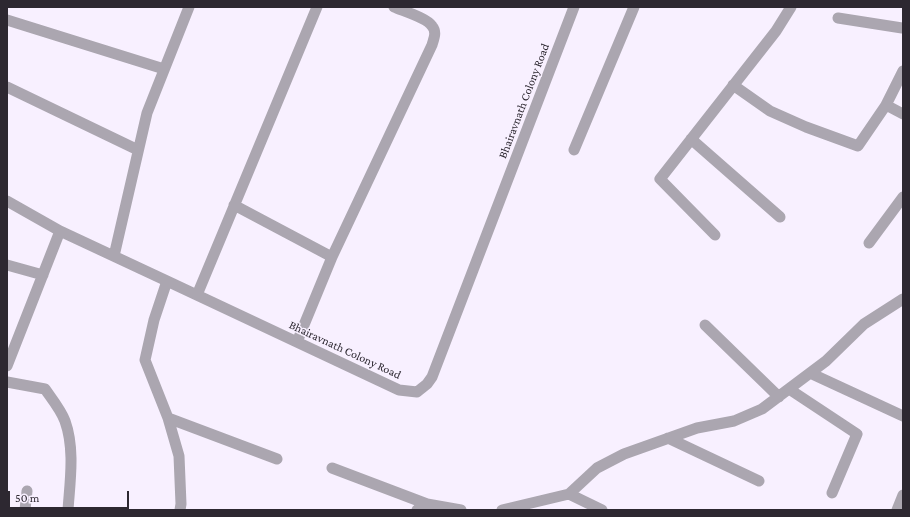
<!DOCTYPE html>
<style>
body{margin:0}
#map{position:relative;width:910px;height:517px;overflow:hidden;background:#f8f0ff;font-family:"Crimson Pro",serif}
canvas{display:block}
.frame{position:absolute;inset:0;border:8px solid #2d2831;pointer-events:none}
.scale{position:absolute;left:8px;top:491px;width:121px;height:18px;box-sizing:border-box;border:2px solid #2d2831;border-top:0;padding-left:5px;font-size:12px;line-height:14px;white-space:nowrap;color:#2d2831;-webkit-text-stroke:3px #f8f0ff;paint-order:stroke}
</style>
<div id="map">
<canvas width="910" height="517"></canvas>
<div class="frame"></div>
<div class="scale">50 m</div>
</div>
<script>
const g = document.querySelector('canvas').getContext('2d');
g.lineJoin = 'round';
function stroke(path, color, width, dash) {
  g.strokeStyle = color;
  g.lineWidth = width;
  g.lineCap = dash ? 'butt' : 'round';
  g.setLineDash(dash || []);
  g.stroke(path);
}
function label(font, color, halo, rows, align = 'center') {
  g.font = font + ' "Crimson Pro",serif';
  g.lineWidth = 3;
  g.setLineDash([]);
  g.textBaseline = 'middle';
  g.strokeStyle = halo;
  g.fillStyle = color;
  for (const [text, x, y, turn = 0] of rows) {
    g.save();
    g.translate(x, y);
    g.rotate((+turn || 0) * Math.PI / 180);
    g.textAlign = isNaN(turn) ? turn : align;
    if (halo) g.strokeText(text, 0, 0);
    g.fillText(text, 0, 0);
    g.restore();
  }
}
stroke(new Path2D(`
 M 838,18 L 902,28
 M 7,20 L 164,69
 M 733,85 L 770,111 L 806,127 L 858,146 L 886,105 L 903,114
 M 7,87 L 138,150
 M 886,105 L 903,71
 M 691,139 L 780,217
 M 574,150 L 634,7
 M 7,201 L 60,231
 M 234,205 L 332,257
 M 715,235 L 660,179 L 776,31 L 791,7
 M 869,243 L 903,197
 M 114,256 L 147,113 L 189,7
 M 7,265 L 43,275
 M 197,295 L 317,7
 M 705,325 L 779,397
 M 297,342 L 332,257 L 432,45 C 434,38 437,32 432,26 C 427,18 403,11 394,7
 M 7,366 L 60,231 L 167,281
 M 810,373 L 903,416
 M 7,382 L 45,389 C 52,399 61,410 65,421 C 75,449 70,481 68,510
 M 789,389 L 857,434 L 832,493
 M 168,418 L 277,459
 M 668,438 L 759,481
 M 332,468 L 427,504
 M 569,494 L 597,468 L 624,454 L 697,428 L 734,421 L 762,409 L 826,361 L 864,324 L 903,299
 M 25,510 L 27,491
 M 180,510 L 181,504 L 179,456 L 168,418 L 145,360 L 154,320 L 167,281 L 399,390 L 417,392 L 427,384 L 432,377 L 574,7
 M 417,510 L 427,504 L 461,510
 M 502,510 L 569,494 L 602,510
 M 897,510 L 903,495`), '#aba6b0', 11);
label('12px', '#2d2831', '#f8f0ff', [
 ["Bhairavnath Colony Road",524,101,-69],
 ["Bhairavnath Colony Road",345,350,25]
]);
</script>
